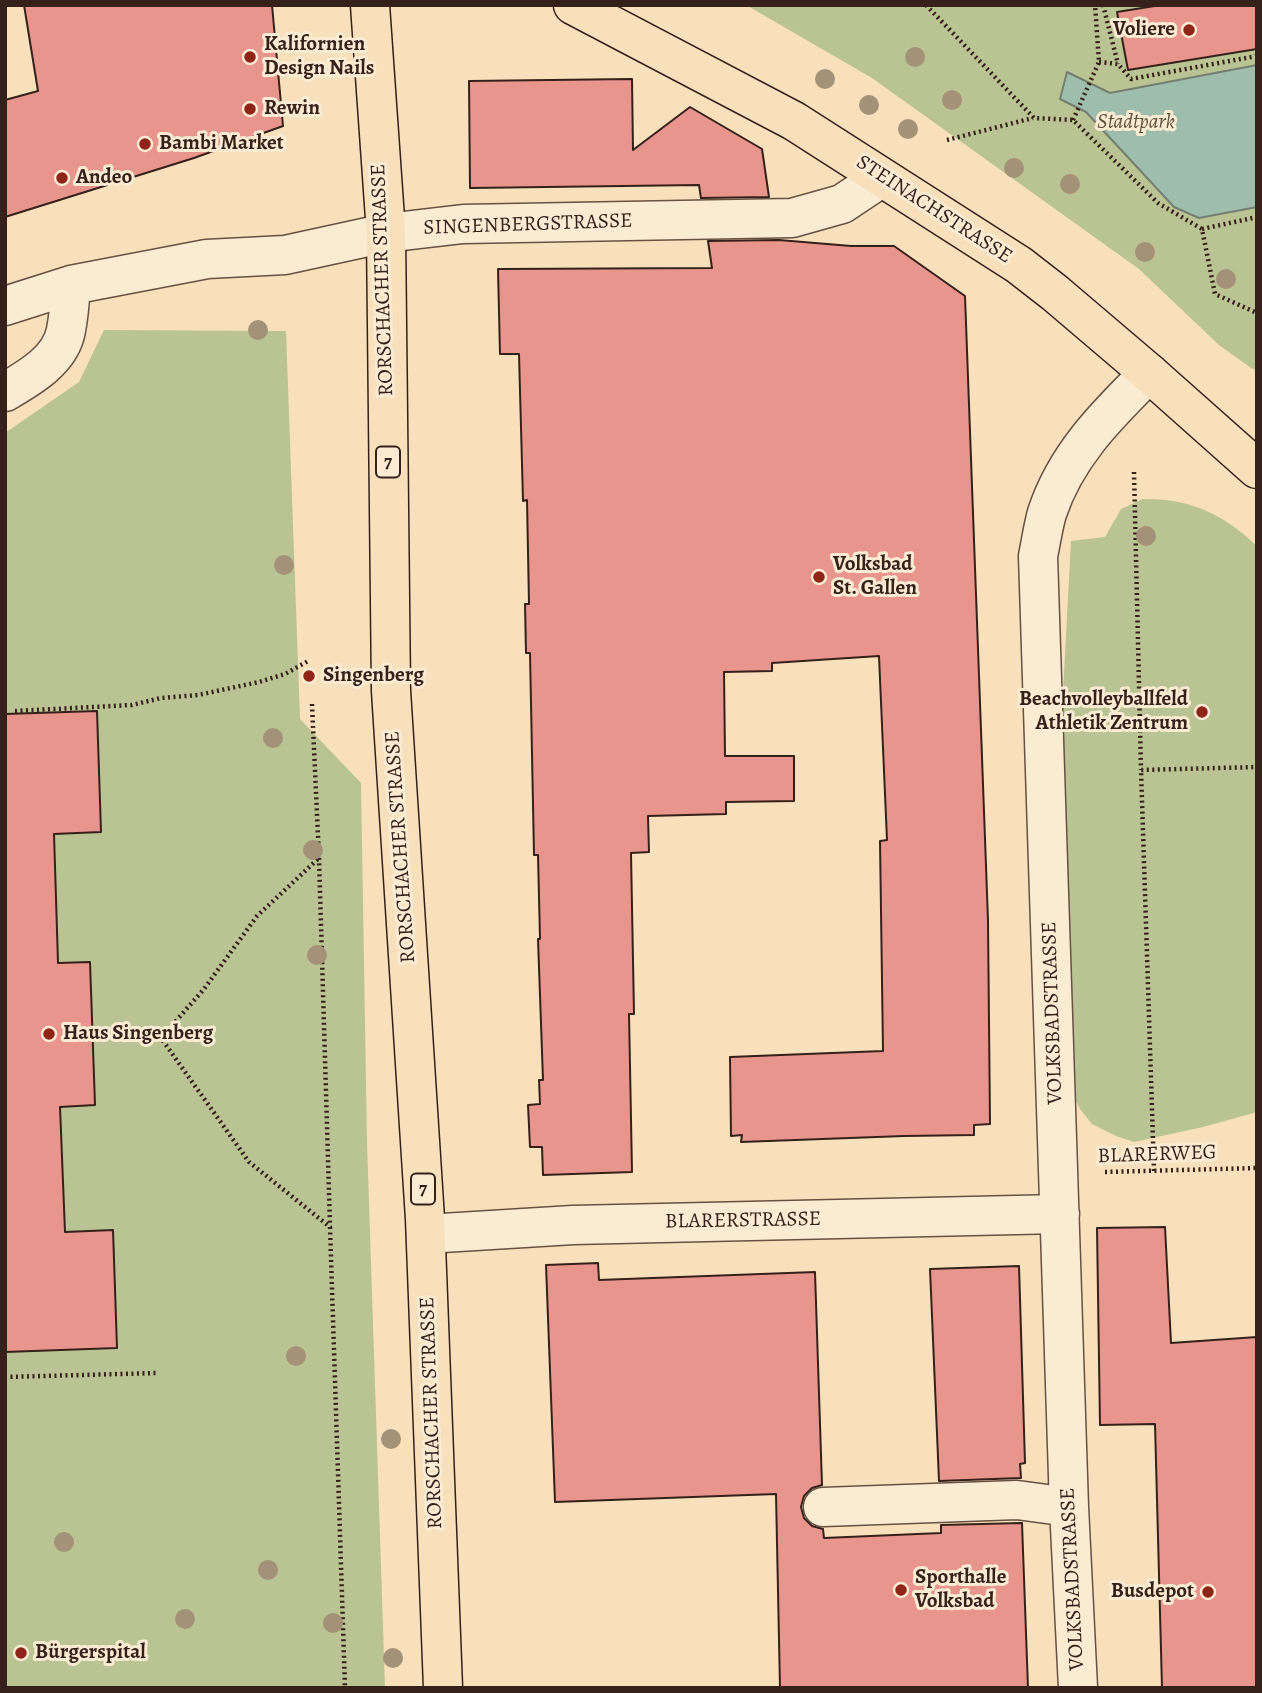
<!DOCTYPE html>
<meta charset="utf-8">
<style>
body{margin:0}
#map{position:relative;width:1262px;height:1693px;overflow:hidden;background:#f8e0bc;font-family:Alegreya,serif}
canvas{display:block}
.frame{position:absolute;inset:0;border:7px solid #352119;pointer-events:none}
</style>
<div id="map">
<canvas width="1262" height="1693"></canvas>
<div class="frame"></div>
</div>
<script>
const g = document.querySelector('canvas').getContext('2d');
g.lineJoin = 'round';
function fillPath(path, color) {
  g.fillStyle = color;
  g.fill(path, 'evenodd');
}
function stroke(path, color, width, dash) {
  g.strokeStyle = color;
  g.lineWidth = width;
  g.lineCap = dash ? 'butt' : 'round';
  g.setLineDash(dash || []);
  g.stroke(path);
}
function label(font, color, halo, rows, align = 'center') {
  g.font = font + ' Alegreya,serif';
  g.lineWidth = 6;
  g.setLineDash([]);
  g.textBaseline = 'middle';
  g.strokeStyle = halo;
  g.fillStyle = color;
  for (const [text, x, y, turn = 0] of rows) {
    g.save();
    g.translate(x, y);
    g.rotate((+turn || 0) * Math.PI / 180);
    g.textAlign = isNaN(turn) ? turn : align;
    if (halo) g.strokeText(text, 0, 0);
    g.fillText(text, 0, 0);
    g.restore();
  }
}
fillPath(new Path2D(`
 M 746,5 L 1257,5 L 1257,370 L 1251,368 L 1219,345 L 1139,269 L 872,78 Z
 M 104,330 L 286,331 L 300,719 L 361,783 L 367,1142 L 385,1688 L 5,1688 L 5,433 L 79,382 Z
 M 1143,499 C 1190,498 1223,514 1257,546 L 1257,1112 L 1203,1127 L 1134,1142 L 1116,1136 L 1092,1124 L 1080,1109 L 1072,1093 L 1059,768 L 1071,541 L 1105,537 L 1121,509 Z`), '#bac393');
const water = new Path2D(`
 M 1257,65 L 1257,207 L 1199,218 L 1174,207 L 1086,112 L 1060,99 L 1067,72 L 1110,93 Z`);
fillPath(water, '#9ebdac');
stroke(water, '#747f71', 2);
const building = new Path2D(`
 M 24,5 L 272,5 L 283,126 L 194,158 L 5,217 L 5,100 L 38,91 Z
 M 1161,5 L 1257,5 L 1257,49 L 1128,70 L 1117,12 Z
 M 632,79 L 633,150 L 690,107 L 762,149 L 769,197 L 701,198 L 699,185 L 470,188 L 469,81 Z
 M 779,240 L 851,246 L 894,246 L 965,296 L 988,920 L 990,1124 L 974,1125 L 974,1135 L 904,1136 L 741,1142 L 742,1135 L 731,1136 L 730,1057 L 883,1051 L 880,841 L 887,840 L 879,656 L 772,663 L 772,671 L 724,672 L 725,756 L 794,756 L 794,801 L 726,802 L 726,814 L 648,816 L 649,852 L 631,853 L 634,1014 L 629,1014 L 632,1172 L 543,1175 L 542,1147 L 530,1147 L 528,1105 L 540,1104 L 539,1080 L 543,1080 L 538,939 L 540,939 L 538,855 L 534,855 L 530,653 L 526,653 L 525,604 L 529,604 L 527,500 L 523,501 L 519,354 L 500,354 L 498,269 L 712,268 L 708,241 Z
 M 97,711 L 101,832 L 54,834 L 58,963 L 90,962 L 95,1105 L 60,1107 L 65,1232 L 113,1230 L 117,1348 L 5,1352 L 5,714 Z
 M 1165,1227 L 1171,1343 L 1257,1337 L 1257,1688 L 1162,1688 L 1155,1424 L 1100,1425 L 1097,1228 Z
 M 598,1263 L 599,1280 L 815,1272 L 822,1485 L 812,1488 L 804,1496 L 801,1507 L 804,1518 L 812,1526 L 823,1529 L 824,1538 L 941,1533 L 941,1525 L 1022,1523 L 1028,1688 L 780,1688 L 776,1494 L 555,1502 L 546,1265 Z
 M 1019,1266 L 1025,1463 L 1020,1464 L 1021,1478 L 939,1481 L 930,1269 Z`);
fillPath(building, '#e8958d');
stroke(building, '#352119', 2);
const minor = new Path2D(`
 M 5,306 L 71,285 L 207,259 L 285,255 L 386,233 L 463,224 L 792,218 L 842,204 L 881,178
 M 5,392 C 29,378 61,360 66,330 C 69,315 70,300 71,285
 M 426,1234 L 573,1225 L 1060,1214
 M 823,1507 L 1017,1500 L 1069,1507
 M 1078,1688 L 1069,1507 L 1038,556 C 1041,542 1043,527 1047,513 C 1066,455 1107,415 1149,373`);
const major = new Path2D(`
 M 370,5 L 386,233 L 391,691 L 425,1219 L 443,1688
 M 573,5 L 794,121 L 1019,265 L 1055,293 L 1149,373 L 1257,469`);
stroke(minor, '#665142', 41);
stroke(major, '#352119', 41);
stroke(new Path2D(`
 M 926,5 L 1034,118 L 1073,120 L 1158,203 L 1202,229 L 1215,294 L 1257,313
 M 1103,5 L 1118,64
 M 1099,62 L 1118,64 L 1131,79 L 1257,56
 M 1073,120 L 1099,62 L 1095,5
 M 947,140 L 1033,118
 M 1202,229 L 1257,217
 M 1134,472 L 1141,770
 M 312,704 L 319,858 L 330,1226
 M 15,711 L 132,705 L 161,698 L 198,695 L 259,682 L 285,674 L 310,660
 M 161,1038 L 204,989 L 257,916 L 319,858
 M 142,1040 L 161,1038 L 249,1162 L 330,1227 L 345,1688
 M 1154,1171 L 1141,770 L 1257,767
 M 1105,1172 L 1257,1168
 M 5,1377 L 158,1373`), '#352119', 4.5, [2, 3.5]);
stroke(minor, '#faebd3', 38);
stroke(major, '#f8e0bc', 38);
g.fillStyle = '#a39277';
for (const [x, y] of [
 [915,57],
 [825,79],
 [952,100],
 [869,105],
 [908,129],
 [1014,168],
 [1070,184],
 [1145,252],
 [1226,279],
 [258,330],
 [1146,536],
 [284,565],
 [273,738],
 [313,850],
 [317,955],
 [296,1356],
 [391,1439],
 [64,1542],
 [268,1570],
 [185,1619],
 [333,1623],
 [393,1658]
]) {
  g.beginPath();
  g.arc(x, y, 10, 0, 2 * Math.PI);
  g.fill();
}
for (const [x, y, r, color] of [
 [1189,30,7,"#8f2418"],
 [250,57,7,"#8f2418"],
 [250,109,7,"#8f2418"],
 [145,144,7,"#8f2418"],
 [62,178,7,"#8f2418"],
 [819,577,7,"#8f2418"],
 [309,676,7,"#8f2418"],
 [1202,712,7,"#8f2418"],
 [49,1034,7,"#8f2418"],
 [901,1590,7,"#8f2418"],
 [1208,1592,7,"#8f2418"],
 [21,1653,7,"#8f2418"]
]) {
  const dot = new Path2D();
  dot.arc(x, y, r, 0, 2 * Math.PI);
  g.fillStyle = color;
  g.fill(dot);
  stroke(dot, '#faebd3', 2.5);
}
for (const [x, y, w] of [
 [388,462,24],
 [423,1189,24]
]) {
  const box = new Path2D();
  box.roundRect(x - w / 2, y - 15.5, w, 31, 5);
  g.fillStyle = '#faebd3';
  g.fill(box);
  stroke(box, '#352119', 2);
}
label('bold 19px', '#352119', null, [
 ["7",388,462],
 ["7",423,1189]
]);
label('bold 21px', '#352119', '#faebd3', [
 ["Voliere",1175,30,"right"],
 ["Kalifornien",264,45],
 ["Design Nails",264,69],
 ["Rewin",264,109],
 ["Bambi Market",159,144],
 ["Andeo",76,178],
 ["Volksbad",833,565],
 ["St. Gallen",833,589],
 ["Singenberg",323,676],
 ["Beachvolleyballfeld",1188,700,"right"],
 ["Athletik Zentrum",1188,724,"right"],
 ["Haus Singenberg",63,1034],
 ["Sporthalle",915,1578],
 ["Volksbad",915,1602],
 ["Busdepot",1194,1592,"right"],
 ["Bürgerspital",35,1653]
], 'left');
label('italic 21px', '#5d523e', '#faebd3', [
 ["Stadtpark",1136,123]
]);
label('21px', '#352119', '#faebd3', [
 ["STEINACHSTRASSE",934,210,33],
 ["SINGENBERGSTRASSE",528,225,-2],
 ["RORSCHACHER STRASSE",383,280,-92],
 ["RORSCHACHER STRASSE",401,847,-94],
 ["VOLKSBADSTRASSE",1053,1013,-92],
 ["BLARERWEG",1157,1155,-2],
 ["BLARERSTRASSE",743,1221,-1],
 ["RORSCHACHER STRASSE",432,1413,-92],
 ["VOLKSBADSTRASSE",1073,1579,-93]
]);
</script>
